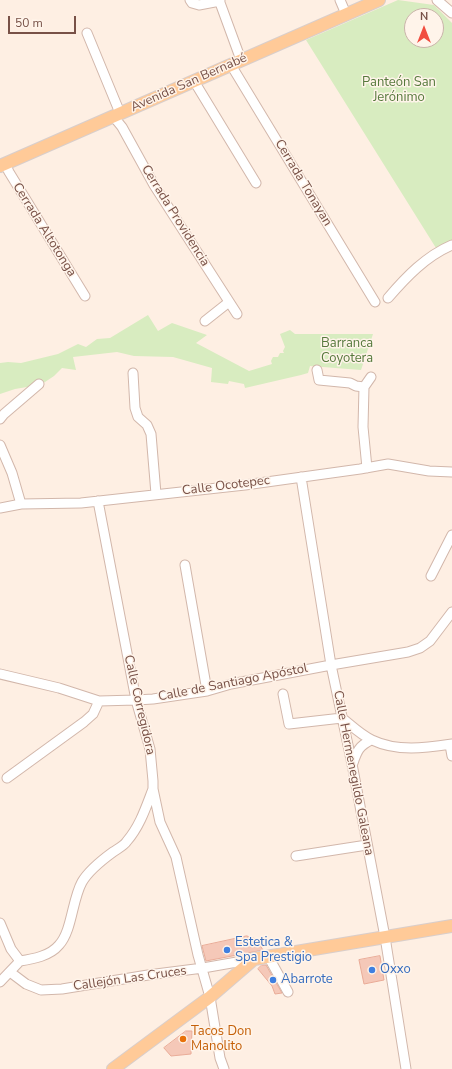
<!DOCTYPE html>
<meta charset="utf-8">
<style>
body{margin:0}
#map{position:relative;width:452px;height:1069px;overflow:hidden;background:#feefe3;font-family:"Nunito Sans",sans-serif}
canvas{display:block}
.north{position:absolute;left:404px;top:8px;width:40px;height:40px;box-sizing:border-box;background:#fff4ea;border:1px solid #c9b3a9;border-radius:50%;rotate:0deg;font-size:11px;font-weight:700;line-height:16px;text-align:center;color:#785147}
.north::after{content:'';display:block;margin:auto;width:14px;height:18px;background:#f14d3f;clip-path:polygon(50% 0,100% 100%,50% 72%,0 100%)}
.scale{position:absolute;left:8px;top:16px;width:68px;height:18px;box-sizing:border-box;border:2px solid #785147;border-top:0;padding-left:5px;font-size:12px;line-height:14px;white-space:nowrap;color:#785147;-webkit-text-stroke:3px #fff4ea;paint-order:stroke}
</style>
<div id="map">
<canvas width="452" height="1069"></canvas>
<div class="north">N</div>
<div class="scale">50 m</div>
</div>
<script>
const g = document.querySelector('canvas').getContext('2d');
g.lineJoin = 'round';
function fillPath(path, color) {
  g.fillStyle = color;
  g.fill(path, 'evenodd');
}
function stroke(path, color, width, dash) {
  g.strokeStyle = color;
  g.lineWidth = width;
  g.lineCap = dash ? 'butt' : 'round';
  g.setLineDash(dash || []);
  g.stroke(path);
}
function label(font, color, halo, rows, align = 'center') {
  g.font = font + ' "Nunito Sans",sans-serif';
  g.lineWidth = 3;
  g.setLineDash([]);
  g.textBaseline = 'middle';
  g.strokeStyle = halo;
  g.fillStyle = color;
  for (const [text, x, y, turn = 0] of rows) {
    g.save();
    g.translate(x, y);
    g.rotate((+turn || 0) * Math.PI / 180);
    g.textAlign = isNaN(turn) ? turn : align;
    if (halo) g.strokeText(text, 0, 0);
    g.fillText(text, 0, 0);
    g.restore();
  }
}
fillPath(new Path2D(`
 M 398,0 L 434,5 L 452,23 L 452,242 L 436,248 L 306,40 ZM 412,16 L 436,16 L 436,40 L 412,40 Z
 M 148,315 L 158,331 L 172,323 L 207,335 L 196,343 L 249,371 L 272,364 L 271,361 L 273,357 L 278,357 L 280,353 L 284,353 L 283,351 L 285,347 L 280,334 L 290,330 L 295,334 L 373,334 L 361,370 L 310,366 L 308,373 L 301,375 L 245,388 L 244,384 L 229,381 L 228,384 L 211,382 L 212,368 L 173,357 L 134,356 L 117,352 L 73,357 L 76,370 L 62,368 L 54,376 L 36,388 L 27,387 L 15,389 L 0,394 L 0,363 L 8,362 L 21,363 L 58,354 L 78,344 L 86,347 L 97,339 L 110,338 Z`), '#d8ecc0');
const building = new Path2D(`
 M 247,936 L 256,939 L 263,950 L 206,961 L 202,946 Z
 M 380,956 L 384,980 L 364,984 L 359,960 Z
 M 262,965 L 266,965 L 282,993 L 275,994 L 272,986 L 258,969 Z
 M 186,1031 L 192,1031 L 191,1054 L 171,1056 L 164,1048 Z`);
fillPath(building, '#f5c8b8');
stroke(building, '#e9ab97', 1);
const minor = new Path2D(`
 M 190,0 L 192,3 L 199,5 L 220,1
 M 219,0 L 241,60
 M 340,0 L 346,14
 M 437,0 L 452,13
 M 87,33 L 120,113
 M 231,65 L 375,302
 M 194,81 L 256,183
 M 113,116 L 122,127 L 154,185 L 237,314
 M 5,164 L 9,172 L 85,296
 M 388,298 C 406,277 426,256 452,245
 M 205,321 L 229,302
 M 317,370 L 319,380 L 350,383 L 356,386 L 364,387
 M 133,373 L 135,408 L 138,417 L 147,425 L 151,434 L 156,494
 M 0,419 L 4,414 L 39,384
 M 0,445 L 12,473 L 21,504
 M 367,468 L 363,427 L 364,387 L 371,377
 M 301,477 L 331,665 L 352,764 L 385,937 L 406,1069
 M 98,501 L 136,700 L 150,749 L 153,781 L 153,789 L 160,822 L 176,857 L 198,955 L 210,997 L 220,1058 L 224,1069
 M 0,508 L 21,504 L 81,503 L 245,485 L 360,469 L 388,464 L 429,471 L 452,472
 M 185,565 L 207,691
 M 431,576 L 452,535
 M 0,674 L 59,688 L 99,701 L 136,700 L 153,699 L 207,691 L 231,684 L 331,665 L 408,652 L 420,648 L 430,641 L 452,612
 M 283,694 L 289,724 L 342,718
 M 342,718 C 352,726 361,735 372,740 C 397,752 425,748 452,744
 M 450,745 L 452,756
 M 353,763 C 357,751 359,746 371,740
 M 7,778 L 84,722 L 93,714 L 99,701
 M 296,856 L 367,845
 M 0,923 L 11,949 L 20,961
 M 268,956 L 288,992
 M 20,961 C 33,959 50,956 59,945 C 72,931 72,900 82,882 C 89,870 102,860 113,852 C 117,849 124,846 127,841 C 140,826 146,807 153,789
 M 10,972 L 26,984 L 41,990 L 62,989 L 148,975 L 203,968 L 254,959
 M 0,982 L 20,961`);
const major = new Path2D(`
 M 0,166 L 379,0
 M 113,1069 L 210,997 L 254,959 L 452,926`);
stroke(minor, '#d2b7ab', 11);
stroke(major, '#d9cecb', 14);
stroke(minor, '#fff', 9);
stroke(major, '#ffca98', 12);
for (const [x, y, r, color] of [
 [227,950,4,"#3f7fe0"],
 [372,970,4,"#3f7fe0"],
 [273,980,4,"#3f7fe0"],
 [183,1039,4,"#e8710a"]
]) {
  const dot = new Path2D();
  dot.arc(x, y, r, 0, 2 * Math.PI);
  g.fillStyle = color;
  g.fill(dot);
  stroke(dot, '#fff4ea', 1.5);
}
label('13px', '#785147', '#fff4ea', [
 ["Avenida San Bernabé",189,83,-24],
 ["Cerrada Tonayan",303,183,59],
 ["Cerrada Providencia",175,216,58],
 ["Cerrada Altotonga",44,230,58],
 ["Calle Ocotepec",226,486,-7],
 ["Calle de Santiago Apóstol",233,683,-11],
 ["Calle Corregidora",139,705,77],
 ["Calle Hermenegildo Galeana",353,773,79],
 ["Callejón Las Cruces",130,979,-8]
]);
label('13px', '#56793c', '#fff4ea', [
 ["Panteón San",399,83],
 ["Jerónimo",399,98],
 ["Barranca",347,344],
 ["Coyotera",347,359]
]);
label('13px', '#366cbe', '#fff4ea', [
 ["Estetica &",235,943],
 ["Spa Prestigio",235,958],
 ["Oxxo",380,970],
 ["Abarrote",281,980]
], 'left');
label('13px', '#c56008', '#fff4ea', [
 ["Tacos Don",191,1032],
 ["Manolito",191,1047]
], 'left');
</script>
